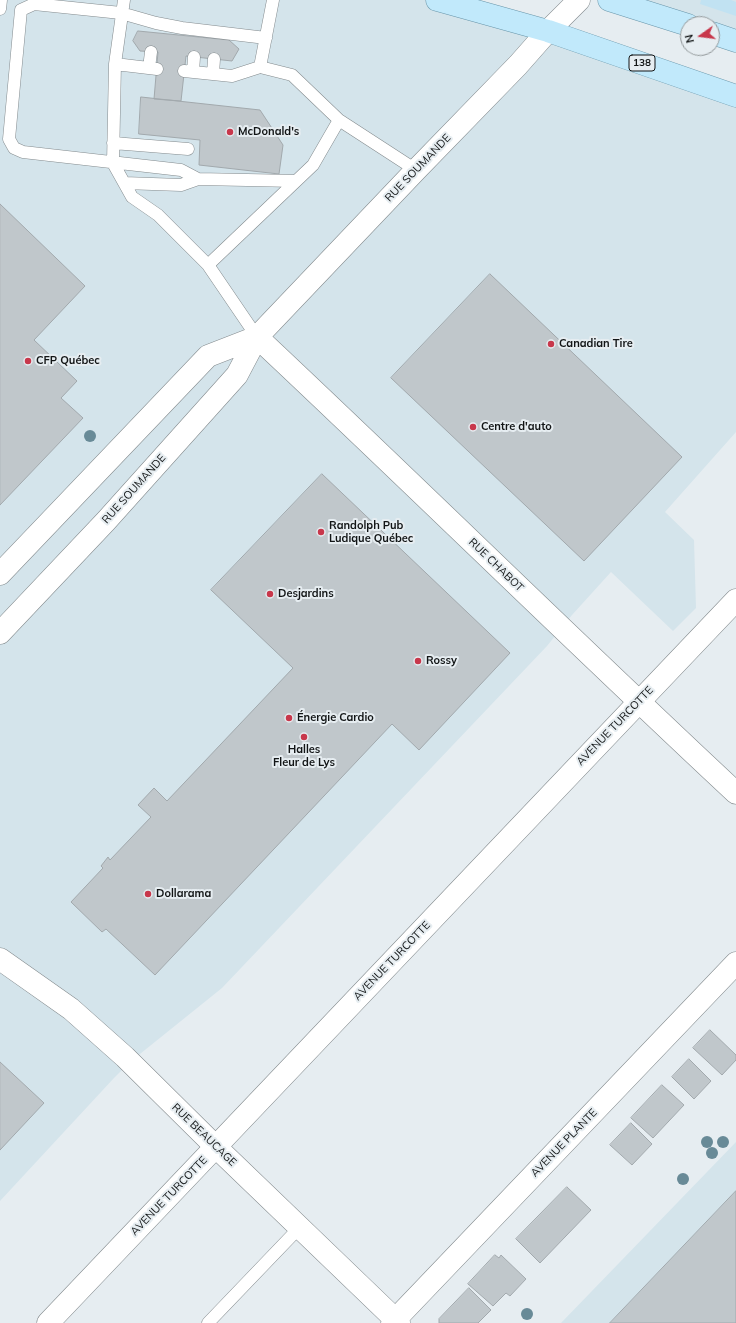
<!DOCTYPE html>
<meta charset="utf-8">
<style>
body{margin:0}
#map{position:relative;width:736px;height:1323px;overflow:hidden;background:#e6edf1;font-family:Mulish,sans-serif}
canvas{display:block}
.north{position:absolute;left:680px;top:16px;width:40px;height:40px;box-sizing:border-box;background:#e6edf1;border:1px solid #919799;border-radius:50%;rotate:256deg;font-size:11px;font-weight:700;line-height:16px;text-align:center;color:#121516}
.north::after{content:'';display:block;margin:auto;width:14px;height:18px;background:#c8374b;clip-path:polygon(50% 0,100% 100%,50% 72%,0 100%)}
</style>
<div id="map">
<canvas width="736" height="1323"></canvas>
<div class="north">N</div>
</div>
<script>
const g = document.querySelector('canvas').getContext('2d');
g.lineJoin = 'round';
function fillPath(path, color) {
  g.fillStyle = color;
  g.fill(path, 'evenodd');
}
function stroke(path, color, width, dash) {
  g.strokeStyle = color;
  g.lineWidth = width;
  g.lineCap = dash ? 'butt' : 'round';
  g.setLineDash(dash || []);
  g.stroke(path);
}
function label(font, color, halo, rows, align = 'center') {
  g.font = font + ' Mulish,sans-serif';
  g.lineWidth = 4;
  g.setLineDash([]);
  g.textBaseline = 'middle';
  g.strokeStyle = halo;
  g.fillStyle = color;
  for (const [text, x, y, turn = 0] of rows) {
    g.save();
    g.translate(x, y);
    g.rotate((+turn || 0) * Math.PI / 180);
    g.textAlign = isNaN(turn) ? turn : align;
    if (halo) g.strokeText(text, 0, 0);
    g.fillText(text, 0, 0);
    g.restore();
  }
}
fillPath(new Path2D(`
 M 0,0 L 437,0 L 736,96 L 736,432 L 665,512 L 694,540 L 696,608 L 673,631 L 611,572 L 572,615 L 547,646 L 222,988 L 130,1062 L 114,1078 L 0,1201 Z
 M 609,0 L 736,0 L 736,41 L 712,24 L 688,24 Z
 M 736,1142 L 736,1323 L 561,1323 Z`), '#d4e4eb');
fillPath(new Path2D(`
 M 701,0 L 731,0 L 736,2 L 736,16 L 700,4 Z`), '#c1e2f2');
const building = new Path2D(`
 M 138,31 L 229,40 L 239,49 L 232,61 L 186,56 L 181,101 L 154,99 L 158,52 L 140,51 L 133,41 Z
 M 141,97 L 260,110 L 283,145 L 279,174 L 199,165 L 200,140 L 139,134 Z
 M 0,204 L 85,286 L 34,340 L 77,381 L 61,398 L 83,418 L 0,505 Z
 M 490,274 L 682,457 L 584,561 L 391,378 Z
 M 322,474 L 510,653 L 419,750 L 392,724 L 155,975 L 106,929 L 102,932 L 71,902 L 103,868 L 101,866 L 108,857 L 110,860 L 151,817 L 138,805 L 154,788 L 167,801 L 293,668 L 211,590 Z
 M 710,1030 L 736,1055 L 736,1060 L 722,1075 L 693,1048 Z
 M 689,1059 L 711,1081 L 694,1099 L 672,1077 Z
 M 0,1062 L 44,1103 L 0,1150 Z
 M 662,1085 L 684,1105 L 653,1138 L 631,1118 Z
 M 631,1123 L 652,1144 L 632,1165 L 610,1145 Z
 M 567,1187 L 591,1210 L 540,1263 L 516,1239 Z
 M 736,1191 L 736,1323 L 610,1323 Z
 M 495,1255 L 499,1258 L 501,1255 L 526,1279 L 510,1296 L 506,1293 L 493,1306 L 468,1284 Z
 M 469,1288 L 491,1310 L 478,1323 L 439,1323 L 439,1319 Z`);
fillPath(building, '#c0c7cb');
stroke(building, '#a2a9ad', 1);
const service = new Path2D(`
 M 124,0 L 115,64 L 157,69
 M 273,0 L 260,67 L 292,75 L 339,120 L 416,170
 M 0,9 L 1,0
 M 266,38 L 182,28 L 156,23 L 121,13 L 34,4 L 21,10 L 9,139 L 14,148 L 23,152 L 181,170 L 198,179 L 296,181
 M 115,64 L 113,163 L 132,197 L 158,215 L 208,265 L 313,165 L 339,120
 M 149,68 L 151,52
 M 184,71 L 232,76 L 260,67
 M 193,72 L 194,57
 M 213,74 L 214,59
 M 113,143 L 188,149
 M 124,183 L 181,185 L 198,179
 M 208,265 L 257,337
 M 208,1323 L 300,1227`);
const minor = new Path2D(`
 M 48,1323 L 736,600`);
const tertiary = new Path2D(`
 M 257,337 C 418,488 575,643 736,793
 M 0,574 L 208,356 L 257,337
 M 0,633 L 106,521 L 237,375 L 257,337 L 416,170 L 518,65 L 548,31 L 579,0
 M 0,959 L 71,1009 L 125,1057 L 216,1147 L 399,1323
 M 392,1323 L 736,963`);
const primary = new Path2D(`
 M 437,0 L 548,31 L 736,96
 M 609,0 L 688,25
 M 712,33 L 736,41`);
stroke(service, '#848b8e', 13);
stroke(minor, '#848b8e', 23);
stroke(tertiary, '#848b8e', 23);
stroke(primary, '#6895a9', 23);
stroke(service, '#fff', 12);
stroke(minor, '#fff', 22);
stroke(tertiary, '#fff', 22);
stroke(primary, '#c1e9fb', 22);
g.fillStyle = '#688a97';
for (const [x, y] of [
 [90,436],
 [707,1142],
 [723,1142],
 [712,1153],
 [683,1179],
 [527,1314]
]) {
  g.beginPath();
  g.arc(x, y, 6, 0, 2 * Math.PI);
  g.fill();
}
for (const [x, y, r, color] of [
 [230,132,4,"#c8374b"],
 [551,344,4,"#c8374b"],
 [28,361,4,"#c8374b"],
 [473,427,4,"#c8374b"],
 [321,532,4,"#c8374b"],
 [270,594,4,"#c8374b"],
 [418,661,4,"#c8374b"],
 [289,718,4,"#c8374b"],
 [304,737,4,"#c8374b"],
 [148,894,4,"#c8374b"]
]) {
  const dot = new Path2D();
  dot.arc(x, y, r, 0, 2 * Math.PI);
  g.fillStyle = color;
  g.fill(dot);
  stroke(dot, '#e6edf1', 1.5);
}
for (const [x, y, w] of [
 [642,63,26]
]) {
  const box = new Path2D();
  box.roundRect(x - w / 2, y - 8, w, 16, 3);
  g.fillStyle = '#e6edf1';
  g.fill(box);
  stroke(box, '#121516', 1);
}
label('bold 10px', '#121516', null, [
 ["138",642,63]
]);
label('bold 11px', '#121516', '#e6edf1', [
 ["McDonald's",238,132],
 ["Canadian Tire",559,344],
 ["CFP Québec",36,361],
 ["Centre d'auto",481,427],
 ["Randolph Pub",329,526],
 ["Ludique Québec",329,539],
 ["Desjardins",278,594],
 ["Rossy",426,661],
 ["Énergie Cardio",297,718],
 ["Halles",304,750,"center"],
 ["Fleur de Lys",304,763,"center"],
 ["Dollarama",156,894]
], 'left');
label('11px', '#121516', '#e6edf1', [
 ["RUE SOUMANDE",418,168,-46],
 ["RUE SOUMANDE",134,489,-48],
 ["RUE CHABOT",496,565,44],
 ["AVENUE TURCOTTE",615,726,-46],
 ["AVENUE TURCOTTE",392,961,-46],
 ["RUE BEAUCAGE",204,1135,44],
 ["AVENUE PLANTE",564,1143,-46],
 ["AVENUE TURCOTTE",169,1196,-46]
]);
</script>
